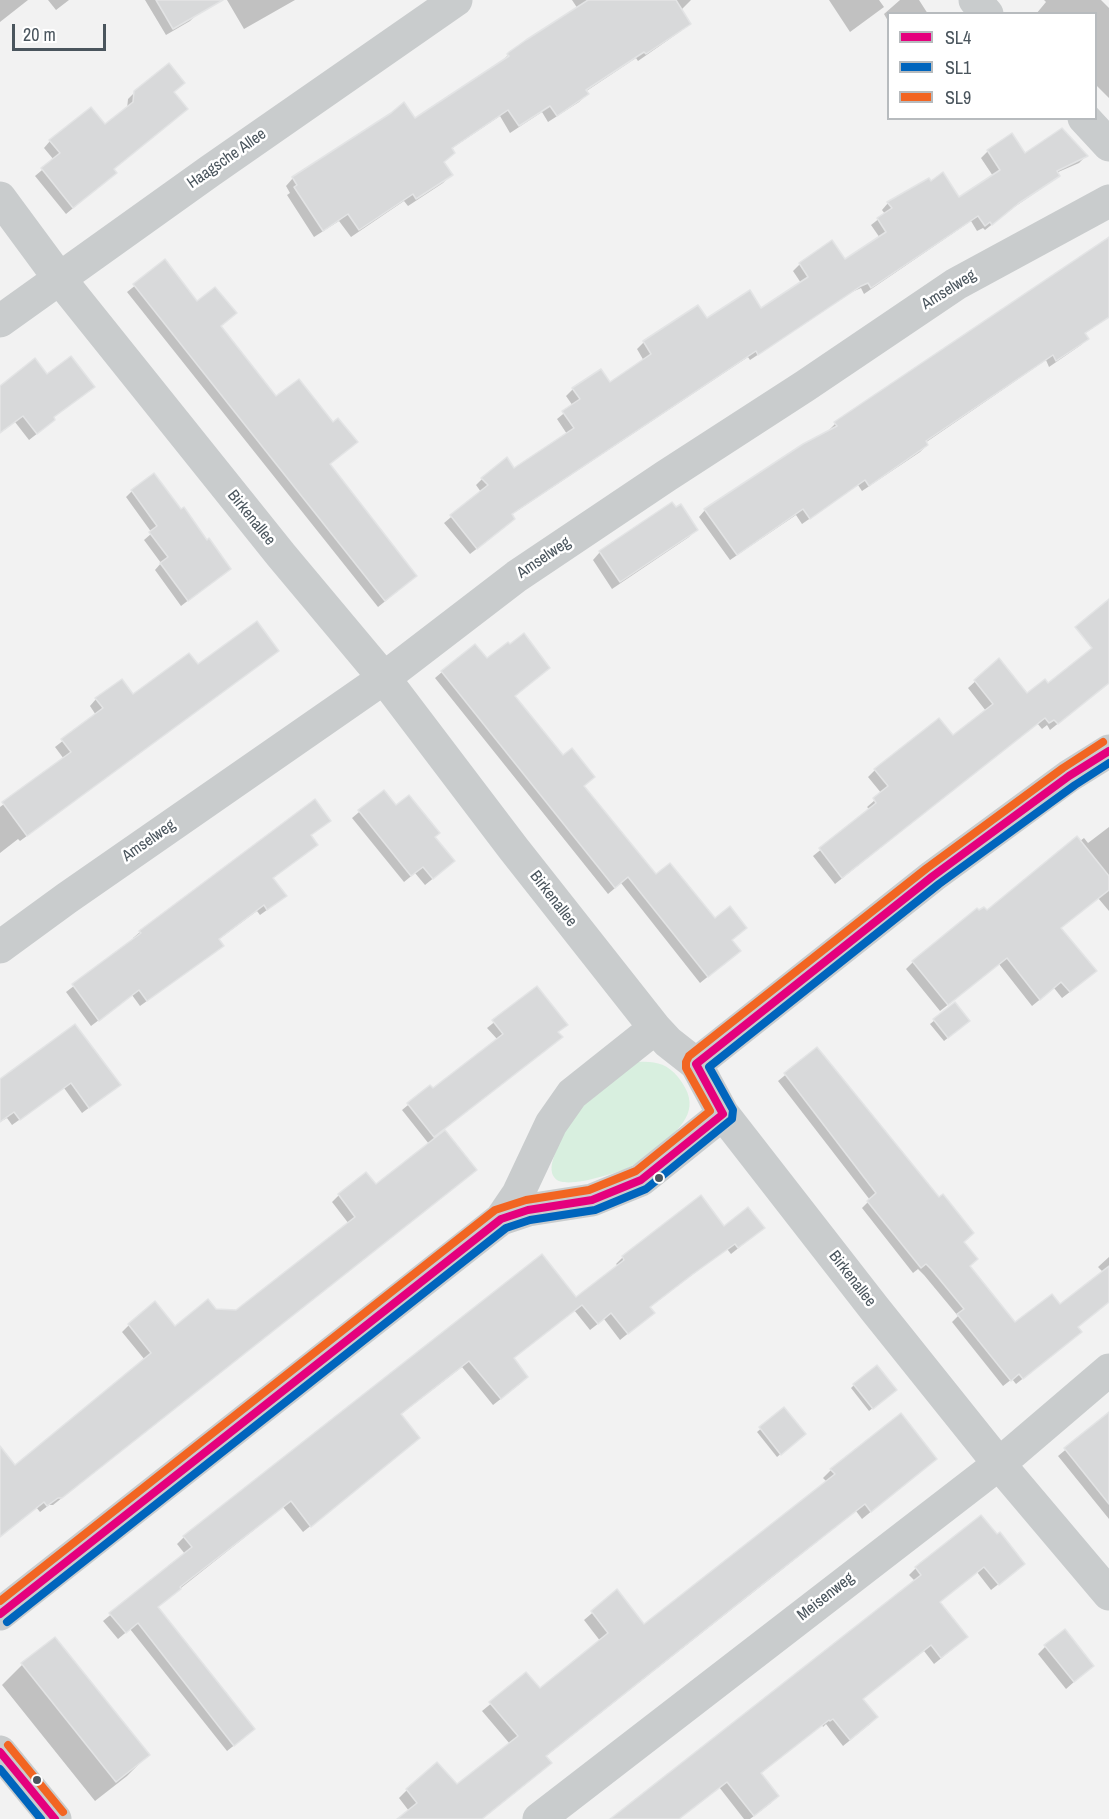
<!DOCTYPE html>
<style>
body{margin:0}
#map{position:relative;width:1109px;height:1819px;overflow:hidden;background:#f2f2f2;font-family:"Archivo Narrow",sans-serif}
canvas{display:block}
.legend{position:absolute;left:887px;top:12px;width:210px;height:108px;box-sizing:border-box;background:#fff;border:2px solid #b7bbbe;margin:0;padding:8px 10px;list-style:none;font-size:18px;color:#4a555d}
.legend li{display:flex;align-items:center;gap:12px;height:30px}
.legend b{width:30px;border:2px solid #b7bbbe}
.scale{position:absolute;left:12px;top:24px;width:94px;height:27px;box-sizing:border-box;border:3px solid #4a555d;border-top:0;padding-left:8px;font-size:18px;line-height:21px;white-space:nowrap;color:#4a555d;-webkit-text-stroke:4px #fff;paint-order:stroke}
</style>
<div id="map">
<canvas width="1109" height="1819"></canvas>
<ul class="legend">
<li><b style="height:8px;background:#e5007d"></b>SL4</li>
<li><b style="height:8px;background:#0065bd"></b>SL1</li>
<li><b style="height:8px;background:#f26522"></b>SL9</li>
</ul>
<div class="scale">20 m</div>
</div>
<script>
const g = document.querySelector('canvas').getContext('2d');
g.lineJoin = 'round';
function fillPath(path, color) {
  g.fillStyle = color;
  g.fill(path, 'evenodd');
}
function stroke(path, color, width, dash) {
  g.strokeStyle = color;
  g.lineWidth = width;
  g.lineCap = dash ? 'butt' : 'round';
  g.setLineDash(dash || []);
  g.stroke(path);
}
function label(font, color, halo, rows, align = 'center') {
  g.font = font + ' "Archivo Narrow",sans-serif';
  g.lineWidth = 5;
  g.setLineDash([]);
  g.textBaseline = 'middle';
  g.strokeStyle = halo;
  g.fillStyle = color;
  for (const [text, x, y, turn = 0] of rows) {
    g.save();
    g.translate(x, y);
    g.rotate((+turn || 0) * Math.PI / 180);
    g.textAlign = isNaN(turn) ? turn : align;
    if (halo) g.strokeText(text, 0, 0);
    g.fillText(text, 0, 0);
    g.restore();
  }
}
fillPath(new Path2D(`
 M 637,1062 C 655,1061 666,1063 678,1077 C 702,1107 685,1124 661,1145 C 649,1155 638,1164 623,1170 C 610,1174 562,1191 554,1177 C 548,1168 555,1154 558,1146 C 562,1137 564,1124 570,1116 C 574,1111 582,1106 588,1102 C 604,1089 621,1075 637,1062 Z`), '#d8efdf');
fillPath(new Path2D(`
 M 0,0 L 28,0 L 0,22 Z
 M 48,0 L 69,0 L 56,10 Z
 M 145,0 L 189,0 L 197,14 L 190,21 L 166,35 Z
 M 227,0 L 295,0 L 244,29 Z
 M 572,0 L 691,0 L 681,10 L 689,23 L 681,31 L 638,61 L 636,58 L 585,92 L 587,94 L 579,102 L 548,122 L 542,112 L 510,133 L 500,116 L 451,149 L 454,153 L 443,163 L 451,175 L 443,183 L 408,206 L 404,201 L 351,237 L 339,221 L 314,237 L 287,195 L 290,193 L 286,186 L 293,178 L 415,120 L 500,63 L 510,53 L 578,9 Z
 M 829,0 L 879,0 L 884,7 L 850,32 Z
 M 900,0 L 919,0 L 928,14 L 888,14 L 888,21 L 884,14 Z
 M 1044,0 L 1101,0 L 1109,8 L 1109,98 L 1096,85 L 1096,14 L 1036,14 L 1046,2 Z
 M 135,92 L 173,93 L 112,169 L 108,179 L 66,214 L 35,176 L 54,160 L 44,148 L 50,141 L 105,126 L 127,109 L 128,99 Z
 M 988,151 L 1024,155 L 1086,156 L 1079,163 L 1056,173 L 1058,176 L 1051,182 L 1010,210 L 985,230 L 983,228 L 977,231 L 971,221 L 864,294 L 861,288 L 852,292 L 750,360 L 748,357 L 511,515 L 507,525 L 470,554 L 444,523 L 481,492 L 476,485 L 482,479 L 513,470 L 567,434 L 557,419 L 573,406 L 566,396 L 573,389 L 610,384 L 644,361 L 637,349 L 644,342 L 697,307 L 706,321 L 761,310 L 801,283 L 793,271 L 800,264 L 845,261 L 880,238 L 871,225 L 885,214 L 882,210 L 888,203 L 959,199 L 993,176 L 981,158 Z
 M 1109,238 L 1109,317 L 1084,334 L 1087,339 L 1081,345 L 1049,367 L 1046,360 L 925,443 L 927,445 L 920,452 L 862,491 L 858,485 L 802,524 L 796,515 L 730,560 L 699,517 L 705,510 L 829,431 L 829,430 L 835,424 Z
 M 165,262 L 276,398 L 332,424 L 329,465 L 409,582 L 378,607 L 127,292 Z
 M 47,376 L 86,393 L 52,418 L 47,426 L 29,440 L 15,422 L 0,433 L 0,388 Z
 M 132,491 L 229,569 L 181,606 L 155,570 L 161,563 L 144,540 L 152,533 L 126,497 Z
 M 696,529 L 689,537 L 612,589 L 593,560 L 600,552 Z
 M 277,651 L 20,841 L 18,839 L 0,853 L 0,807 L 64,759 L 55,747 L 96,715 L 90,706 L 96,699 L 132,696 L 197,666 Z
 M 999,660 L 1027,695 L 1048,685 L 1109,679 L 1109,682 L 1050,730 L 1047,725 L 1042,729 L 1037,723 L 835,884 L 813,856 L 870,810 L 867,807 L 882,794 L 868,777 L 875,770 L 952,737 L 986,711 L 968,688 Z
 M 487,661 L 548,668 L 514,697 L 656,877 L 731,941 L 732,957 L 700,983 L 621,883 L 608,894 L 435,678 L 442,672 Z
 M 383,792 L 396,807 L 434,837 L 446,868 L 425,885 L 415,873 L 404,882 L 352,818 Z
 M 315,802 L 329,821 L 310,836 L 316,844 L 272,879 L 278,902 L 260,915 L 257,911 L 218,940 L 215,952 L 140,1006 L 132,995 L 91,1026 L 66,992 L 134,940 L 133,938 L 140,932 Z
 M 1109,827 L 1109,911 L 1098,898 L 1060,928 L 1088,978 L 1062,998 L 1054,988 L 1032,1006 L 999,964 L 940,1011 L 906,969 L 913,962 L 986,912 L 1084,838 L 1088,843 Z
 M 537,988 L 443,1130 L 475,1170 L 53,1505 L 49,1505 L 40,1512 L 36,1507 L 0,1533 L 0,1469 L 14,1467 L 145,1360 L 122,1332 L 129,1325 L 175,1328 L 215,1310 L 236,1312 L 349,1224 L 332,1202 L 339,1195 L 366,1174 L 375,1186 L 429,1144 L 402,1110 L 430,1087 L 432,1090 L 498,1040 L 487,1028 Z
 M 955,1004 L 965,1024 L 944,1041 L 930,1024 Z
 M 75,1026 L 119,1085 L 82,1113 L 64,1088 L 12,1125 L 7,1118 L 0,1122 L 0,1080 Z
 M 817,1049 L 962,1242 L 969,1266 L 1015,1325 L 1060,1306 L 1103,1272 L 1098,1267 L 1109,1257 L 1109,1302 L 1077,1327 L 1074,1338 L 1016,1384 L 1012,1379 L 1003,1386 L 952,1322 L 958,1316 L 924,1275 L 918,1269 L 913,1273 L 862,1208 L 870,1200 L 778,1081 Z
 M 724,1228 L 756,1234 L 731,1254 L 727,1249 L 684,1281 L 649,1308 L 653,1313 L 620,1340 L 604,1319 L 590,1330 L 574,1310 L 512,1359 L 520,1384 L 493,1405 L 462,1367 L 400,1415 L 411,1445 L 303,1532 L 283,1507 L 157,1607 L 246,1736 L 227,1751 L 130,1629 L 118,1639 L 103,1621 L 185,1554 L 177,1544 L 184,1537 L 542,1256 L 576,1299 L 618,1266 L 616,1264 L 623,1257 Z
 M 854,1385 L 892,1393 L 869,1411 L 851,1388 Z
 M 784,1409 L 801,1437 L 777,1457 L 757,1432 Z
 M 1109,1414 L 1109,1519 L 1058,1456 Z
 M 935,1459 L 862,1519 L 856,1511 L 545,1757 L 550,1763 L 542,1771 L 482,1819 L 399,1819 L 409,1811 L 399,1798 L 407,1790 L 457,1786 L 510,1744 L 482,1711 L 526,1675 L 540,1691 L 601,1642 L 584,1620 L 617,1592 L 644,1626 L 827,1482 L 823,1478 L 831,1470 Z
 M 981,1517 L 1016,1570 L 991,1590 L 977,1572 L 938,1603 L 959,1644 L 934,1664 L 924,1651 L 862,1699 L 876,1717 L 870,1724 L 843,1746 L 826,1724 L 823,1727 L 822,1725 L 760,1774 L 771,1803 L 750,1819 L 744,1819 L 719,1787 L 679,1819 L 613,1819 L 915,1581 L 909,1575 L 916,1568 Z
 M 54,1639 L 148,1755 L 127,1776 L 95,1801 L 2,1685 L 22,1665 Z
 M 1045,1647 L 1092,1666 L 1066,1689 L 1038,1654 Z`), '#0003');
const building = new Path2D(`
 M 156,0 L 223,0 L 173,29 Z
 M 588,0 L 676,0 L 691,24 L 646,54 L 644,52 L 586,90 L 589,94 L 557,116 L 550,106 L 519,126 L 508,110 L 452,148 L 455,153 L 444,162 L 453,175 L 416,199 L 413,194 L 359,230 L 348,214 L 323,231 L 294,187 L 297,185 L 292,177 L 391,113 L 404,102 L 415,118 L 509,56 L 507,54 L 509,52 L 526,40 Z
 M 169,63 L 185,83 L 174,92 L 188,109 L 114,169 L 117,173 L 73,208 L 41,168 L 60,153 L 49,140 L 91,107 L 105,124 L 133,102 L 134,91 Z
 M 1062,128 L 1088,156 L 1057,171 L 1060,176 L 1019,203 L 992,225 L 990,222 L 985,226 L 978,216 L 871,288 L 868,283 L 861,286 L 758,355 L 756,351 L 512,514 L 515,519 L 477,549 L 450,515 L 488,485 L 481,478 L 507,457 L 514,468 L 574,428 L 562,411 L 580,399 L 572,388 L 601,369 L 610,382 L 651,354 L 643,341 L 698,305 L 707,318 L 750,290 L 761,308 L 808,277 L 799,263 L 832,240 L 845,259 L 886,232 L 877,218 L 892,208 L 887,202 L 929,178 L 931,181 L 943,172 L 959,197 L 1000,170 L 987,150 L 1012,133 L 1025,153 Z
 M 1109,237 L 1109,317 L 1085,333 L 1089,339 L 1056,361 L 1053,355 L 926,441 L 928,445 L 869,486 L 865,480 L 810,519 L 803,509 L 737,555 L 704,509 L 803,444 L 837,426 L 834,422 Z
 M 165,259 L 197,301 L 215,287 L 237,313 L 221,326 L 276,396 L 299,379 L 333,422 L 338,418 L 358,442 L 330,464 L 417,576 L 385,601 L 133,284 Z
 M 71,356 L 95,387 L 54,417 L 55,420 L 37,434 L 23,416 L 0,433 L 0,386 L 35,358 L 47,374 Z
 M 154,473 L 181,509 L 184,507 L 207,540 L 209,538 L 231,569 L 188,601 L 160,563 L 168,557 L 149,532 L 157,526 L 131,490 Z
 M 672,502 L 676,507 L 681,504 L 698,530 L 620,582 L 599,551 Z
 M 1109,599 L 1109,683 L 1058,724 L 1054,720 L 1049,723 L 1045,718 L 842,878 L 819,848 L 876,803 L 873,798 L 888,786 L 874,769 L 939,718 L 953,735 L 993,704 L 974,680 L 999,658 L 1027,693 L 1045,679 L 1048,683 L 1092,648 L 1075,627 Z
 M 257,621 L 279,651 L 27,836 L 2,802 L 71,752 L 61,739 L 103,708 L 95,698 L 122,679 L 133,694 L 189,653 L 198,664 Z
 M 524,633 L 550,668 L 515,696 L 563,755 L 572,748 L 595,777 L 584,786 L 656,874 L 670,863 L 715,918 L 730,906 L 747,928 L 732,940 L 741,951 L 708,977 L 628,877 L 615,888 L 441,671 L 475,644 L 487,658 L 508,642 L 510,644 Z
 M 384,790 L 396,805 L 409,795 L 440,833 L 435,837 L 455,861 L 433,879 L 423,867 L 411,876 L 358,810 Z
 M 315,799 L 331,821 L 311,835 L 318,845 L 273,878 L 287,896 L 267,910 L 264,905 L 219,939 L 224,946 L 147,1001 L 139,990 L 99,1021 L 72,984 L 141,933 L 139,931 Z
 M 1077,836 L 1109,876 L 1109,890 L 1061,928 L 1097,971 L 1070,992 L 1061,982 L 1040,1000 L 1007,958 L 948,1005 L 912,961 L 977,908 L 979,910 L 984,907 L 987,910 Z
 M 537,986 L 568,1025 L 558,1032 L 563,1037 L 434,1137 L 407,1103 L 430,1085 L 433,1088 L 503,1034 L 492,1020 Z
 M 955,1002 L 970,1021 L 948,1038 L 933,1019 Z
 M 75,1024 L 121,1085 L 89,1108 L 71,1083 L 20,1120 L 14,1112 L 0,1122 L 0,1079 Z
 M 817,1047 L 939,1197 L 943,1194 L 974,1233 L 964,1242 L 978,1259 L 970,1266 L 1015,1322 L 1052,1294 L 1060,1304 L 1109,1266 L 1109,1302 L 1078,1327 L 1082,1332 L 1023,1379 L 1019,1374 L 1011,1381 L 957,1314 L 964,1309 L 931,1269 L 926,1264 L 921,1268 L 867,1201 L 876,1193 L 784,1073 Z
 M 445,1130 L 477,1170 L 62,1498 L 58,1498 L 47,1506 L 44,1502 L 0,1537 L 0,1446 L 15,1465 L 151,1353 L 128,1324 L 155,1301 L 175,1326 L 208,1299 L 216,1309 L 236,1310 L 355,1217 L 338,1194 L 366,1172 L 376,1184 Z
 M 701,1195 L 724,1226 L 748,1207 L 765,1228 L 738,1248 L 735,1244 L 693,1274 L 650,1307 L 655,1313 L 628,1334 L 611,1313 L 598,1324 L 582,1305 L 514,1358 L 528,1377 L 501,1399 L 469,1361 L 401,1414 L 420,1438 L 311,1527 L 291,1501 L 180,1587 L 181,1589 L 158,1607 L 255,1729 L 234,1746 L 138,1623 L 126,1633 L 109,1613 L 192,1547 L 183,1536 L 542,1254 L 576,1297 L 624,1260 L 622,1256 Z
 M 877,1365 L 897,1390 L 873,1409 L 853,1384 Z
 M 784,1407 L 806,1434 L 781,1455 L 759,1427 Z
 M 1109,1412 L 1109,1504 L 1064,1448 Z
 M 901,1413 L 937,1459 L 871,1512 L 865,1504 L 768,1580 L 546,1756 L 552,1763 L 482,1819 L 397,1819 L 417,1803 L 406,1789 L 437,1762 L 457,1784 L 518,1736 L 489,1702 L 526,1672 L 540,1688 L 608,1633 L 591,1611 L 617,1589 L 644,1624 L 835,1474 L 830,1469 Z
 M 981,1515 L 997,1534 L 1000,1532 L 1025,1564 L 999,1585 L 984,1567 L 940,1602 L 968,1637 L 941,1658 L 931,1645 L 863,1699 L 878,1717 L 850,1740 L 833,1719 L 830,1721 L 829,1720 L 761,1773 L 779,1796 L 754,1816 L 727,1782 L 679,1819 L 610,1819 L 921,1575 L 915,1567 Z
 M 1065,1629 L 1094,1666 L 1074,1682 L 1044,1645 Z
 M 55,1637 L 150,1755 L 116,1782 L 21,1663 Z`);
fillPath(building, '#d8d9da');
stroke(building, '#e3e4e5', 1.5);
stroke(new Path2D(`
 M 975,0 L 987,14
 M 1084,118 L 1109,145
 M 0,198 L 59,278 L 281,555 L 384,678 L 513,848 L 655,1028 L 668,1042 L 696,1064 L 723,1114 L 874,1308 L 999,1464 L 1109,1594
 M 0,321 L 210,171 L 456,0
 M 0,947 L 67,898 L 384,678 L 517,576 L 666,476 L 805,386 L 956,284 L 1109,201
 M 696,1064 L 933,876 L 1069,776 L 1109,751
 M 501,1219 L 518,1194 L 551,1124 L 572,1094 L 655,1028
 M 0,1614 L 501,1219 L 528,1210 L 592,1200 L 641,1180 L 723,1114
 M 0,1752 L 55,1819
 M 539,1819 L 999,1464 L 1109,1370`), '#c9cccd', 33);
stroke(new Path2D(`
 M 0,1614 L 501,1219 L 528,1210 L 592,1200 L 641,1180 L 723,1114 L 696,1064 L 933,876 L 1069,776 L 1109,751
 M 0,1752 L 55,1819`), '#e5007d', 8);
stroke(new Path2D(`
 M 7,1622 L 506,1228 L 530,1220 L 595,1210 L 646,1189 L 732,1119 L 733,1110 L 709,1067 L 939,884 L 1075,785 L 1109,763
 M 0,1769 L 41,1819`), '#0065bd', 8);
stroke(new Path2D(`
 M 0,1601 L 495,1210 L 526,1200 L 589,1190 L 636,1171 L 710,1111 L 686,1068 L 686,1062 L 689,1056 L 927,868 L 1063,768 L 1103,742
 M 8,1745 L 63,1812`), '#f26522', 8);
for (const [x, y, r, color] of [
 [659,1178,5,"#4a555d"],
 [37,1780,5,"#4a555d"]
]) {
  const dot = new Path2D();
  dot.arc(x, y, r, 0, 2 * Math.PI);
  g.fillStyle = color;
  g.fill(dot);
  stroke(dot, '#fff', 2);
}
label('16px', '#4a555d', '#fff', [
 ["Haagsche Allee",227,159,-35],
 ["Amselweg",949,290,-32],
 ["Birkenallee",251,518,51],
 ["Amselweg",544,558,-34],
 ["Amselweg",149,841,-35],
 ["Birkenallee",553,899,52],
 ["Birkenallee",852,1279,52],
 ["Meisenweg",826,1597,-38]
]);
</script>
